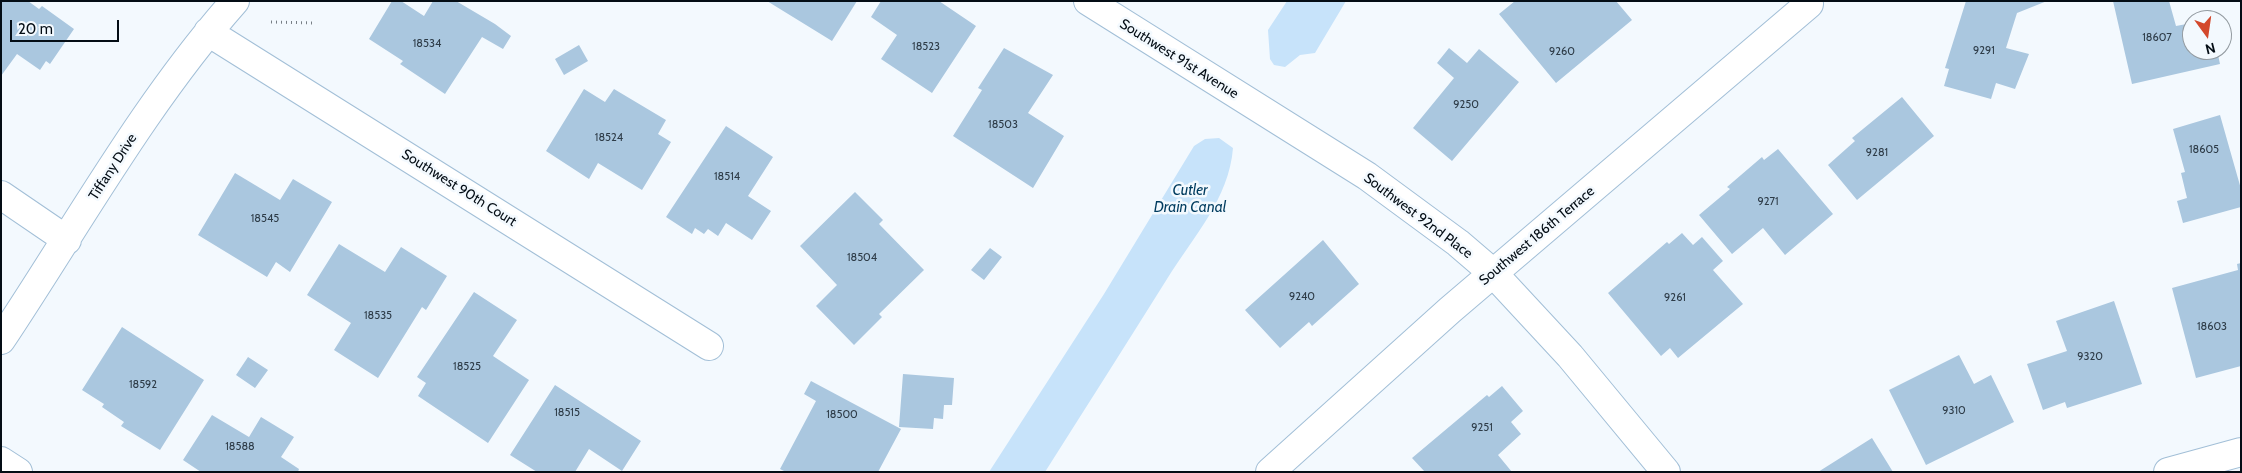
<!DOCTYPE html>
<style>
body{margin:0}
#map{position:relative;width:2242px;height:473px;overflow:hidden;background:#f3f9fe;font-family:Cabin,sans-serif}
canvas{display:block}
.frame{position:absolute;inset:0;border:2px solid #040d15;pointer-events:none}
.north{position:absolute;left:2182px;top:10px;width:50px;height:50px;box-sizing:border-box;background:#f3f9fe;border:1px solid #939ba1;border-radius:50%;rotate:166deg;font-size:14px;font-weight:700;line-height:20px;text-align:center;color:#040d15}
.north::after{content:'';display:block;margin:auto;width:18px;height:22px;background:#d3482c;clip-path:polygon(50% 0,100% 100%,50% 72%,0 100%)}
.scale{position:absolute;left:10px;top:20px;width:109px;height:22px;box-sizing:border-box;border:2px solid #040d15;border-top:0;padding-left:6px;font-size:15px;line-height:18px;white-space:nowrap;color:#040d15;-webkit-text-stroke:4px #f3f9fe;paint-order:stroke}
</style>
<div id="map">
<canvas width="2242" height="473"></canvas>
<div class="frame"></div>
<div class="north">N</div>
<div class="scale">20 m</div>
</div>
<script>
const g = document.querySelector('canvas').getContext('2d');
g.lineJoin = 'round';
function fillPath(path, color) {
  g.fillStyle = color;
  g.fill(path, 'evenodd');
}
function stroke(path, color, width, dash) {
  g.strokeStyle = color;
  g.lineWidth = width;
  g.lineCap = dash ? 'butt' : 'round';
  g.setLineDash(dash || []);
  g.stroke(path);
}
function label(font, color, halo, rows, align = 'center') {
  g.font = font + ' Cabin,sans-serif';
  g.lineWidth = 5;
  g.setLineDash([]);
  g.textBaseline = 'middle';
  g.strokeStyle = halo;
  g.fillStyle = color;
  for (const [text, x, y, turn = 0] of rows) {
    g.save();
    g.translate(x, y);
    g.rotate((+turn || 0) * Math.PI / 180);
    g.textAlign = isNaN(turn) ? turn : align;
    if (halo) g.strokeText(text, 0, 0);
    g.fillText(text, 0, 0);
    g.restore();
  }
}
fillPath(new Path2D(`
 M 1287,1 L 1346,1 L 1315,53 L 1300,55 L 1285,67 L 1274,65 L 1270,59 L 1268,30 Z
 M 1219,138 L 1233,148 C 1229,199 1193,237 1167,279 C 1127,343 1086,407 1045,472 L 989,472 L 1104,294 L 1194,146 L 1205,139 Z`), '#c7e3fa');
fillPath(new Path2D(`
 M 1,1 L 28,1 L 39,9 L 42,6 L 74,29 L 50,64 L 46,61 L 40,70 L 17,54 L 1,76 Z
 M 392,1 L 401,1 L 424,16 L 433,1 L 456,1 L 495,24 L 511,36 L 503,49 L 482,37 L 445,94 L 400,64 L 403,61 L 369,39 Z
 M 767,1 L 857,1 L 832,41 Z
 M 881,1 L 939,1 L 976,26 L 932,93 L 881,59 L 897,35 L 871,17 Z
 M 1515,1 L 1616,1 L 1632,20 L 1556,83 L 1499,14 Z
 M 1966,1 L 2047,1 L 2017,13 L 2006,48 L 2029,54 L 2015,89 L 1996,83 L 1991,99 L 1944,86 L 1949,69 L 1945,68 Z
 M 2113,1 L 2169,1 L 2176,26 L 2192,23 L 2192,50 L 2217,50 L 2220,64 L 2132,84 Z
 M 579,45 L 588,61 L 564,75 L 555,59 Z
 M 1004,48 L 1053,75 L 1028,113 L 1064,136 L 1033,188 L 953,136 L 982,90 L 978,88 Z
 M 1449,48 L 1467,63 L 1479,49 L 1519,82 L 1452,161 L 1413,128 L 1454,78 L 1437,63 Z
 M 584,89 L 605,102 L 614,89 L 666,120 L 658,134 L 671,142 L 642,190 L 598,163 L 589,179 L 546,151 Z
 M 1902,97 L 1934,136 L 1857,200 L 1828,165 L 1855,141 L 1852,138 Z
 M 2220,115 L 2241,189 L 2241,207 L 2183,223 L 2177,201 L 2187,198 L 2181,173 L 2185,172 L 2173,129 Z
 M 726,126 L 773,157 L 748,196 L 771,211 L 752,240 L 726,223 L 718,236 L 708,229 L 704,234 L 695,228 L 692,234 L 666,217 Z
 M 1778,149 L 1833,214 L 1785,255 L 1763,228 L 1732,254 L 1699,215 L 1730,189 L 1727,187 L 1762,157 L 1764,160 Z
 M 235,173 L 280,200 L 293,179 L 332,202 L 290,272 L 276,262 L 267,277 L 198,235 Z
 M 855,192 L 883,220 L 879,224 L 924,270 L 879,314 L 882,317 L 854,345 L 816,306 L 837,285 L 800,246 Z
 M 1682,233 L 1693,245 L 1702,237 L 1723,261 L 1713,270 L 1743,304 L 1678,358 L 1670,348 L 1661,356 L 1608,293 L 1667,242 L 1669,244 Z
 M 1323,240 L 1359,284 L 1312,326 L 1309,322 L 1280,348 L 1245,310 Z
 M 339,244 L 385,272 L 401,247 L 447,276 L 426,310 L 422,307 L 378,378 L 334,350 L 351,323 L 307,295 Z
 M 990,248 L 1002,257 L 984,280 L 971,270 Z
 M 2241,263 L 2241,366 L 2196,378 L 2172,288 L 2238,270 L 2237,264 Z
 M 474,292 L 517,320 L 493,356 L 529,380 L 488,443 L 418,396 L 426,383 L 417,377 Z
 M 2114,301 L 2142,384 L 2067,408 L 2065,402 L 2043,410 L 2027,364 L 2067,351 L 2056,321 Z
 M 122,327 L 204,380 L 160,450 L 121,426 L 124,422 L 102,407 L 104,404 L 82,390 Z
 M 1959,355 L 1974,384 L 1991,375 L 2014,422 L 1926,465 L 1889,390 Z
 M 248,357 L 268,370 L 255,388 L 236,375 Z
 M 903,374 L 954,378 L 952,405 L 944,405 L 943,419 L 934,418 L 933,429 L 899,427 Z
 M 811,381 L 901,429 L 878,472 L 786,472 L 780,469 L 816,401 L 804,394 Z
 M 555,385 L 641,441 L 622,471 L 589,449 L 575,472 L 537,472 L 510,455 Z
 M 1502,386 L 1523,411 L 1511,422 L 1521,434 L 1498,455 L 1512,472 L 1425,472 L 1412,458 L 1487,395 L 1489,397 Z
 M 212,415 L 249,437 L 261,417 L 294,437 L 281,457 L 299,469 L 298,472 L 201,472 L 183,460 Z
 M 1872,438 L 1893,472 L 1818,472 Z`), '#aac7df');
const minor = new Path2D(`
 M 1088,1 L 1367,176 L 1458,243 L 1493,273 L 1570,356 L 1666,472
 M 208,32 L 709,346
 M 1,195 L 67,240
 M 1,340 C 77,226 144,104 235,1
 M 1,461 L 18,472
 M 1270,472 L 1450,310 L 1809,4`);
const tertiary = new Path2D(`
 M 2168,472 L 2241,452`);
stroke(minor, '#a2bfd7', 30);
stroke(tertiary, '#a2bfd7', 30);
stroke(new Path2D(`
 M 271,22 L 313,23`), '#777e85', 3, [1, 4]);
stroke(minor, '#fff', 28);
stroke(tertiary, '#fff', 28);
label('11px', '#2e3c48', null, [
 ["18607",2157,38],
 ["18534",427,44],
 ["18523",926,47],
 ["9291",1984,51],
 ["9260",1562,52],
 ["9250",1466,105],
 ["18503",1003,125],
 ["18524",609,138],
 ["18605",2204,150],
 ["9281",1877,153],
 ["18514",727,177],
 ["9271",1768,202],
 ["18545",265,219],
 ["18504",862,258],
 ["9240",1302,297],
 ["9261",1675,298],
 ["18535",378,316],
 ["18603",2212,327],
 ["9320",2090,357],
 ["18525",467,367],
 ["18592",143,385],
 ["9310",1954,411],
 ["18515",567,413],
 ["18500",842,415],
 ["9251",1482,428],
 ["18588",240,447]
]);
label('14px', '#040d15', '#f3f9fe', [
 ["Southwest 91st Avenue",1179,59,32],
 ["Tiffany Drive",113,167,-57],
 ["Southwest 90th Court",459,188,32],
 ["Southwest 92nd Place",1418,216,37],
 ["Southwest 186th Terrace",1537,236,-40]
]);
label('italic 15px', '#003c5f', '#f3f9fe', [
 ["Cutler",1190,191],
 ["Drain Canal",1190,208]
]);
</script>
